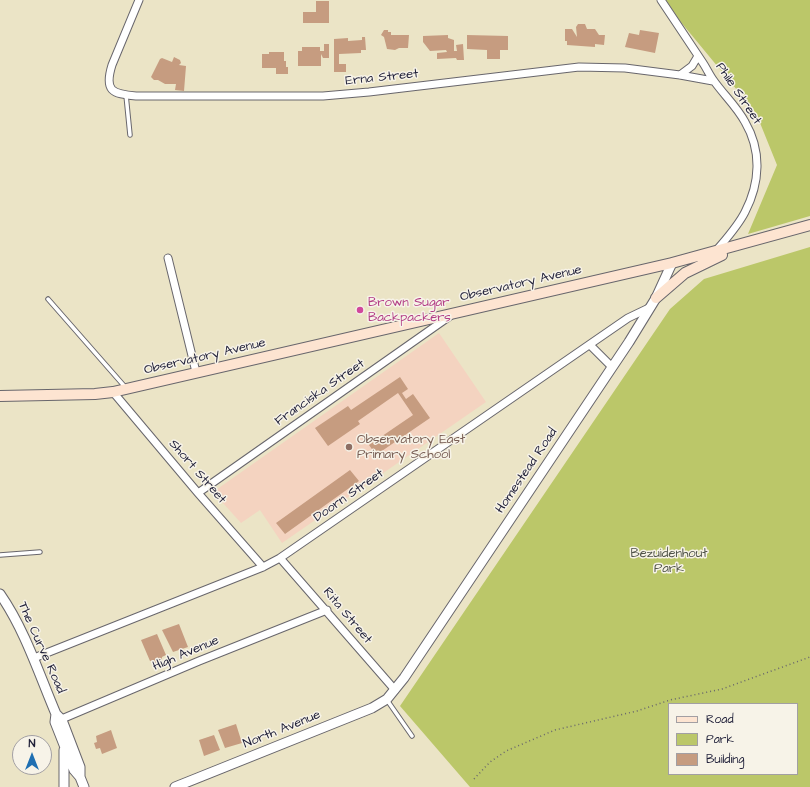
<!DOCTYPE html>
<style>
body{margin:0}
#map{position:relative;width:810px;height:787px;overflow:hidden;background:#ebe4c6;font-family:"Architects Daughter",sans-serif}
canvas{display:block}
.legend{position:absolute;left:668px;top:703px;width:130px;height:72px;box-sizing:border-box;background:#f7f3e8;border:1px solid #a29fa3;margin:0;padding:5px 7px;list-style:none;font-size:12px;color:#22223b}
.legend li{display:flex;align-items:center;gap:8px;height:20px}
.legend b{width:20px;border:1px solid #a29fa3}
.north{position:absolute;left:12px;top:735px;width:40px;height:40px;box-sizing:border-box;background:#f7f3e8;border:1px solid #a29fa3;border-radius:50%;rotate:0deg;font-size:11px;font-weight:700;line-height:16px;text-align:center;color:#22223b}
.north::after{content:'';display:block;margin:auto;width:14px;height:18px;background:#1f6fb2;clip-path:polygon(50% 0,100% 100%,50% 72%,0 100%)}
</style>
<div id="map">
<canvas width="810" height="787"></canvas>
<ul class="legend">
<li><b style="height:5px;background:#fde4d1"></b>Road</li>
<li><b style="height:11px;background:#bbc769"></b>Park</li>
<li><b style="height:11px;background:#c69c80"></b>Building</li>
</ul>
<div class="north">N</div>
</div>
<script>
const g = document.querySelector('canvas').getContext('2d');
g.lineJoin = 'round';
function fillPath(path, color) {
  g.fillStyle = color;
  g.fill(path, 'evenodd');
}
function stroke(path, color, width, dash) {
  g.strokeStyle = color;
  g.lineWidth = width;
  g.lineCap = dash ? 'butt' : 'round';
  g.setLineDash(dash || []);
  g.stroke(path);
}
function label(font, color, halo, rows, align = 'center') {
  g.font = font + ' "Architects Daughter",sans-serif';
  g.lineWidth = 3;
  g.setLineDash([]);
  g.textBaseline = 'middle';
  g.strokeStyle = halo;
  g.fillStyle = color;
  for (const [text, x, y, turn = 0] of rows) {
    g.save();
    g.translate(x, y);
    g.rotate((+turn || 0) * Math.PI / 180);
    g.textAlign = isNaN(turn) ? turn : align;
    if (halo) g.strokeText(text, 0, 0);
    g.fillText(text, 0, 0);
    g.restore();
  }
}
fillPath(new Path2D(`
 M 439,333 L 486,402 L 282,543 L 260,510 L 241,523 L 213,492 Z`), '#f4d3c0');
fillPath(new Path2D(`
 M 666,0 L 810,0 L 810,216 L 748,234 L 777,165 L 756,113 L 680,21 Z
 M 810,247 L 810,787 L 470,787 L 400,706 L 670,309 L 704,279 ZM 669,704 L 797,704 L 797,774 L 669,774 Z`), '#bbc769');
fillPath(new Path2D(`
 M 316,1 L 329,1 L 329,23 L 303,23 L 303,12 L 316,12 Z
 M 578,24 L 585,24 L 587,29 L 595,29 L 599,35 L 605,35 L 604,45 L 595,44 L 595,47 L 567,45 L 567,41 L 565,41 L 565,29 L 572,29 L 577,37 L 576,27 Z
 M 384,30 L 388,30 L 388,32 L 391,32 L 391,35 L 409,35 L 408,48 L 399,48 L 395,50 L 387,49 L 384,37 L 381,35 Z
 M 640,30 L 659,33 L 655,53 L 625,47 L 629,33 L 639,35 Z
 M 448,35 L 448,38 L 454,40 L 454,51 L 457,51 L 456,45 L 463,44 L 464,60 L 457,60 L 456,58 L 437,59 L 437,53 L 447,52 L 446,50 L 430,51 L 423,42 L 423,36 Z
 M 467,35 L 508,36 L 508,50 L 500,50 L 500,59 L 487,59 L 487,50 L 467,49 Z
 M 362,37 L 365,37 L 366,50 L 361,50 L 361,53 L 339,54 L 339,64 L 346,64 L 346,72 L 334,72 L 334,39 L 348,38 L 348,41 L 362,40 Z
 M 324,44 L 329,44 L 329,58 L 323,58 L 321,54 L 321,66 L 298,66 L 298,51 L 302,51 L 302,47 L 320,47 L 320,51 L 324,51 Z
 M 269,52 L 284,52 L 284,61 L 286,61 L 286,67 L 288,67 L 288,74 L 276,74 L 276,68 L 262,68 L 262,54 L 269,54 Z
 M 174,57 L 180,60 L 181,63 L 179,65 L 186,66 L 184,91 L 175,90 L 176,84 L 165,84 L 158,80 L 154,80 L 151,77 L 160,59 L 162,58 L 172,62 Z
 M 400,377 L 408,389 L 402,393 L 406,399 L 413,394 L 430,418 L 376,455 L 369,445 L 413,415 L 398,393 L 358,421 L 360,424 L 328,446 L 315,428 L 348,406 L 351,410 Z
 M 350,470 L 359,481 L 285,534 L 276,523 Z
 M 179,624 L 188,647 L 173,652 L 162,630 Z
 M 157,634 L 166,655 L 162,657 L 162,660 L 155,663 L 154,660 L 150,661 L 141,640 Z
 M 236,724 L 242,743 L 225,748 L 218,730 Z
 M 111,730 L 117,748 L 102,754 L 100,748 L 96,749 L 94,743 L 97,742 L 96,736 Z
 M 214,735 L 220,750 L 204,756 L 199,740 Z`), '#c69c80');
const service = new Path2D(`
 M 126,95 L 130,135
 M 48,299 L 126,388
 M 0,555 L 40,552
 M 387,700 L 412,736`);
const minor = new Path2D(`
 M 139,0 L 112,65 C 104,91 112,94 136,96 L 323,96 L 369,92 L 579,67 L 625,68 L 680,75 L 713,81
 M 661,0 C 675,21 689,42 703,63 C 707,69 710,76 714,81 C 724,95 737,107 745,122 C 762,151 760,183 745,212 C 738,226 726,239 716,251
 M 680,75 L 692,66 L 698,56
 M 168,258 L 196,372
 M 590,345 L 612,367
 M 113,392 L 198,493 L 263,567
 M 198,493 L 450,316
 M 280,558 L 395,690
 M 34,658 L 263,567 L 280,558 L 612,329 L 628,318 L 651,307
 M 57,721 L 199,661 L 327,610`);
const tertiary = new Path2D(`
 M 0,594 C 25,630 39,674 56,714 L 62,720 L 80,767 L 80,777 L 84,787
 M 56,714 L 55,722 L 74,770 L 80,777
 M 64,750 L 64,787
 M 175,787 L 372,708 L 387,699 L 404,678 L 629,342 L 656,298 L 672,263`);
const secondary = new Path2D(`
 M 656,298 L 685,273 L 722,255
 M 0,396 L 95,394 L 113,392 L 672,263 L 810,225`);
stroke(service, '#68666c', 5.5);
stroke(minor, '#68666c', 9);
stroke(tertiary, '#68666c', 11);
stroke(secondary, '#68666c', 12);
stroke(new Path2D(`
 M 474,779 L 490,762 L 506,751 L 555,730 L 637,711 L 670,700 L 722,689 L 810,657`), '#68666c', 1.5, [1, 3]);
stroke(service, '#fff', 3.5);
stroke(minor, '#fff', 7);
stroke(tertiary, '#fff', 9);
stroke(secondary, '#fde4d1', 10);
for (const [x, y, r, color] of [
 [360,310,4,"#d1479c"],
 [349,447,4,"#8d6e63"]
]) {
  const dot = new Path2D();
  dot.arc(x, y, r, 0, 2 * Math.PI);
  g.fillStyle = color;
  g.fill(dot);
  stroke(dot, '#f7f3e8', 1.5);
}
label('13px', '#22223b', '#f7f3e8', [
 ["Erna Street",382,78,-6],
 ["Phile Street",738,94,56],
 ["Observatory Avenue",521,284,-13],
 ["Observatory Avenue",205,357,-13],
 ["Franciska Street",320,393,-35],
 ["Homestead Road",527,471,-56],
 ["Short Street",197,472,49],
 ["Doorn Street",349,496,-35],
 ["Rita Street",347,616,50],
 ["The Curve Road",41,648,66],
 ["High Avenue",186,654,-23],
 ["North Avenue",282,730,-22]
]);
label('13px', '#b23c85', '#f7f3e8', [
 ["Brown Sugar",368,303],
 ["Backpackers",368,318]
], 'left');
label('13px', '#785e54', '#f7f3e8', [
 ["Observatory East",357,440],
 ["Primary School",357,455]
], 'left');
label('13px', '#505449', '#f7f3e8', [
 ["Bezuidenhout",669,554],
 ["Park",669,569]
]);
</script>
